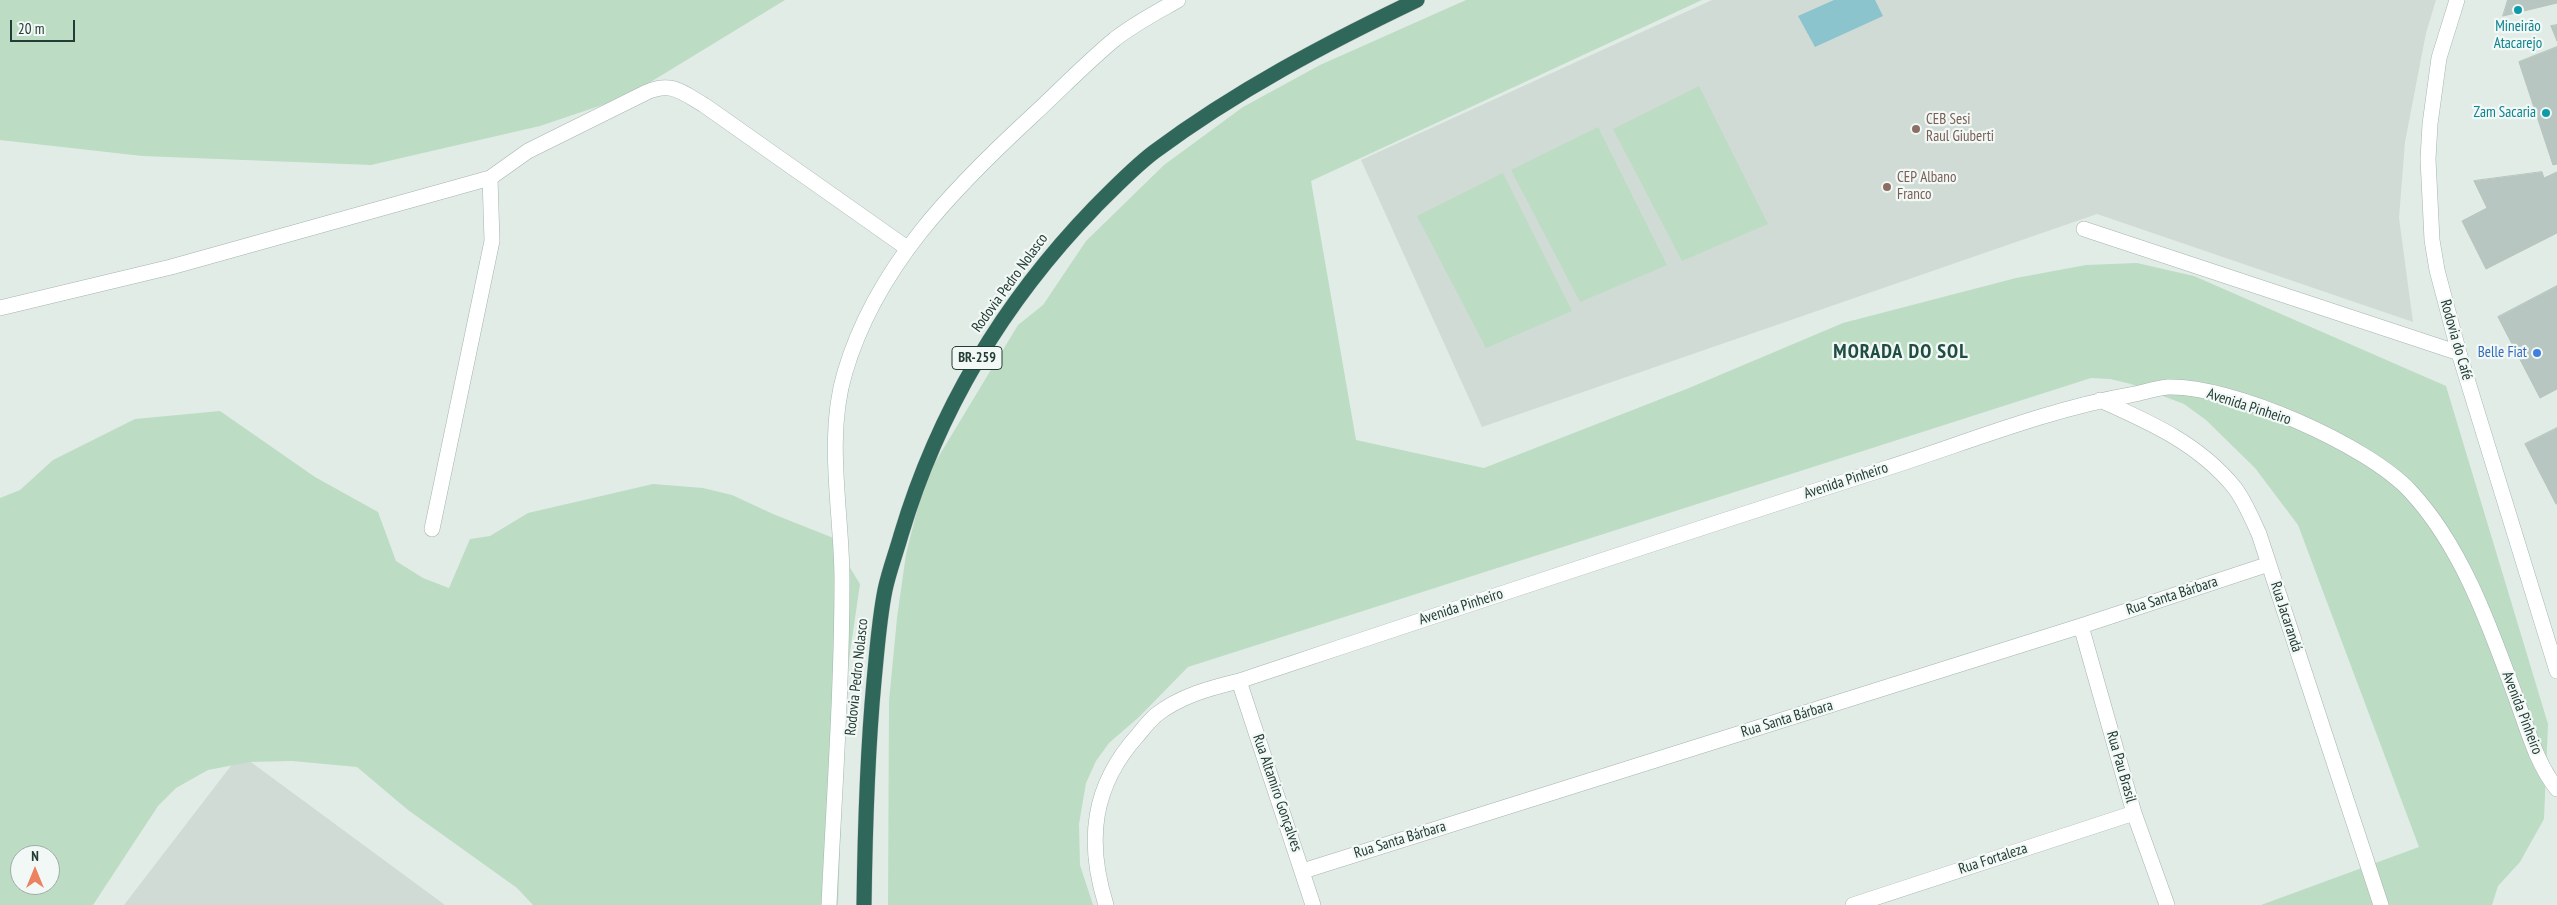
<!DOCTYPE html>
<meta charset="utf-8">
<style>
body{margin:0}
#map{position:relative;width:2557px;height:905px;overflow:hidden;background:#e2ece7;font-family:"PT Sans Narrow",sans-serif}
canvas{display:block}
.north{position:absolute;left:10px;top:845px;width:50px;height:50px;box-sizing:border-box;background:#f2f8f5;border:1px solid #9fada8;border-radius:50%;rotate:0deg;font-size:14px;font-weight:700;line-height:20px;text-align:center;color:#233c35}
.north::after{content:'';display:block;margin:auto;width:18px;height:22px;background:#ec8260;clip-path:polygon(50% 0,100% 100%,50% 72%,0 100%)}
.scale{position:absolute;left:10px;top:20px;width:65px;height:22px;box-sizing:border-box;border:2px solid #233c35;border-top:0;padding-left:6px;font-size:15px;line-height:18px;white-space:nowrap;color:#233c35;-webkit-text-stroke:4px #f2f8f5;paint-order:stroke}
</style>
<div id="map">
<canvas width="2557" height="905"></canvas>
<div class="north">N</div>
<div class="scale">20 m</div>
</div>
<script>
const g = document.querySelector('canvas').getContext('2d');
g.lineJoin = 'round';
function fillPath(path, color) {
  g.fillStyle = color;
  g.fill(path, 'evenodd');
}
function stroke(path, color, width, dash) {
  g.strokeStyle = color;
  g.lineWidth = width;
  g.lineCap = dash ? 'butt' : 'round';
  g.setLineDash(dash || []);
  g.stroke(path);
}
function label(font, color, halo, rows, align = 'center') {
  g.font = font + ' "PT Sans Narrow",sans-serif';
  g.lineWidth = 4.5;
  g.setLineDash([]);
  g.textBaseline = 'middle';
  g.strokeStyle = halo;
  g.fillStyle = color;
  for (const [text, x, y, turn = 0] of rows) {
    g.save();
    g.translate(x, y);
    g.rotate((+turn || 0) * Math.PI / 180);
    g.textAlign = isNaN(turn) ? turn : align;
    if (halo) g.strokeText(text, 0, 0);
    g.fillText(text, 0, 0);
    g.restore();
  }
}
fillPath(new Path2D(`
 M 1712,0 L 2436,0 L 2426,33 L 2405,142 L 2399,218 L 2413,322 L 2097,214 L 1482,427 L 1361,160 Z
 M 240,754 L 445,905 L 124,905 Z`), '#d0dbd6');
fillPath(new Path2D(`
 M 0,0 L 785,0 L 626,97 L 540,126 L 371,165 L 142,156 L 0,140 Z
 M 1466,0 L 1702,0 L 1311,181 L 1356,440 L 1484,468 L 1689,388 L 1843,323 L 2016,278 L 2086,265 L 2137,263 L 2194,276 L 2446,386 L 2548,724 L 2544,819 L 2520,862 L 2498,886 L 2492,905 L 2261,905 L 2419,847 L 2298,525 L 2255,468 L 2206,420 L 2184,404 L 2131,384 L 2110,379 L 2091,378 L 1188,667 L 1139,717 L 1109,743 L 1096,761 L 1086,783 L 1079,824 L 1080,865 L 1093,905 L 888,905 L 889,701 L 897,618 L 906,554 L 925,479 L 1018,325 L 1043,305 L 1086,241 L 1164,165 L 1243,107 L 1320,65 Z
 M 1699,86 L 1768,224 L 1682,261 L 1613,129 Z
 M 1598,127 L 1667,265 L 1580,302 L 1511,170 Z
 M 1503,173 L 1572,311 L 1486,348 L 1417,216 Z
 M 220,411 L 315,477 L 378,512 L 396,561 L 423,578 L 449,588 L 470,539 L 490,536 L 528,513 L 653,484 L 703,488 L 732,495 L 773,514 L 841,541 L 839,550 L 860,584 L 846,680 L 838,905 L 533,905 L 517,888 L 408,810 L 357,767 L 292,761 L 250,762 L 208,770 L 176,788 L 158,806 L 93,905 L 0,905 L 0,498 L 20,490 L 53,460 L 135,419 ZM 20,855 L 50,855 L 50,885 L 20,885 Z`), '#bcdcc4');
fillPath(new Path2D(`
 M 1834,0 L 1875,0 L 1883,16 L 1815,47 L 1798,16 Z`), '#8cc4ce');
const building = new Path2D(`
 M 2508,0 L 2557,0 L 2557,3 L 2503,16 Z
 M 2557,25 L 2557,41 L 2551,26 Z
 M 2557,47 L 2557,164 L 2553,165 L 2519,62 Z
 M 2542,172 L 2544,178 L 2557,172 L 2557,233 L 2486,269 L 2462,221 L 2487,208 L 2474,181 Z
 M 2557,286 L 2557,389 L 2540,398 L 2498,317 Z
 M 2557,428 L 2557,504 L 2556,504 L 2525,444 Z`);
fillPath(building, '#b7c6c0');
stroke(building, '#b5c5be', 1);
const street = new Path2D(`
 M 2084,229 L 2459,353
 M 0,308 L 171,267 L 490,178 L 528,151 L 647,92 C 672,81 683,93 704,105 L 907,248
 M 2100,400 C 2149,422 2198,443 2234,487 C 2245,501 2252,519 2259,534 L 2381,905
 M 432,529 L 492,241 L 490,178
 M 2081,626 L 2134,813 L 2167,905
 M 1239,681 L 1313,905
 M 1303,871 L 2081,626 L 2269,564
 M 1106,905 C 1086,841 1092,786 1138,735 C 1143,729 1149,721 1156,715 C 1180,696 1210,688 1239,681 C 1455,609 1670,537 1887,468 C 1965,443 2049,409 2130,395 C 2143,393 2155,388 2168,387 C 2232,385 2368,445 2411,492 C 2462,547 2490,627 2515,695 C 2527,727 2536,763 2557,789
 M 1853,905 L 2134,813`);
const secondary = new Path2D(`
 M 2457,0 L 2439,58 L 2430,124 L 2428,159 L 2432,240 L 2437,270 L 2459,353 L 2557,671
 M 829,905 C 834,797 842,688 842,580 C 842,513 825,438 845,372 C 876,267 953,189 1031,117 C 1059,91 1086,63 1115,39 C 1134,24 1157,12 1178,0`);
const highway = new Path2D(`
 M 864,905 C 865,830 867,756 874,681 C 877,651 879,620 885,590 C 889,571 896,553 901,535 C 938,411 1005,300 1095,207 C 1114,188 1133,168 1154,152 C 1236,91 1325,44 1417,0`);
stroke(street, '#a5b4ae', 16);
stroke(secondary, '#a1b7af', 16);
stroke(highway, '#c1c8c6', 16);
stroke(street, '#fff', 15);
stroke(secondary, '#fff', 15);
stroke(highway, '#30675b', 15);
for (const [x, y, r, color] of [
 [2518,10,5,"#0f9aa8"],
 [2546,113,5,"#0f9aa8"],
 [1916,129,5,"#8d6e63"],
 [1887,187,5,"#8d6e63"],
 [2537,353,5,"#3f7fe0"]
]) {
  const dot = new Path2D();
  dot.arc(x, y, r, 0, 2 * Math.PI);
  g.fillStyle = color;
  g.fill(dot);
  stroke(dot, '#f2f8f5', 2);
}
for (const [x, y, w] of [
 [977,358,50]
]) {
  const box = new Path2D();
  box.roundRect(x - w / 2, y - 11.5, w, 23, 4);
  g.fillStyle = '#f2f8f5';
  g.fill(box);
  stroke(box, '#233c35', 1);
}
label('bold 14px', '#233c35', null, [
 ["BR-259",977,358]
]);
label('15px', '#0d838f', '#f2f8f5', [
 ["Mineirão",2518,27],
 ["Atacarejo",2518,44],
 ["Zam Sacaria",2536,113,"right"]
]);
label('15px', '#785e54', '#f2f8f5', [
 ["CEB Sesi",1926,120],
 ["Raul Giuberti",1926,137],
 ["CEP Albano",1897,178],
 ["Franco",1897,195]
], 'left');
label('15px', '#233c35', '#f2f8f5', [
 ["Rodovia Pedro Nolasco",1010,283,-54],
 ["Rodovia do Café",2456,340,74],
 ["Avenida Pinheiro",2249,407,18],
 ["Avenida Pinheiro",1846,481,-18],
 ["Rua Santa Bárbara",2172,596,-18],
 ["Avenida Pinheiro",1461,607,-18],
 ["Rua Jacarandá",2286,617,72],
 ["Rodovia Pedro Nolasco",857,677,-84],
 ["Avenida Pinheiro",2522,713,69],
 ["Rua Santa Bárbara",1787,719,-17],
 ["Rua Pau Brasil",2121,767,74],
 ["Rua Altamiro Gonçalves",1277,793,71],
 ["Rua Santa Bárbara",1400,840,-17],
 ["Rua Fortaleza",1993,859,-18]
]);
label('15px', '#366cbe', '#f2f8f5', [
 ["Belle Fiat",2527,353]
], 'right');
g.letterSpacing = '1px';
label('bold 20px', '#204d42', '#f2f8f5', [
 ["MORADA DO SOL",1901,352]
]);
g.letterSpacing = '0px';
</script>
